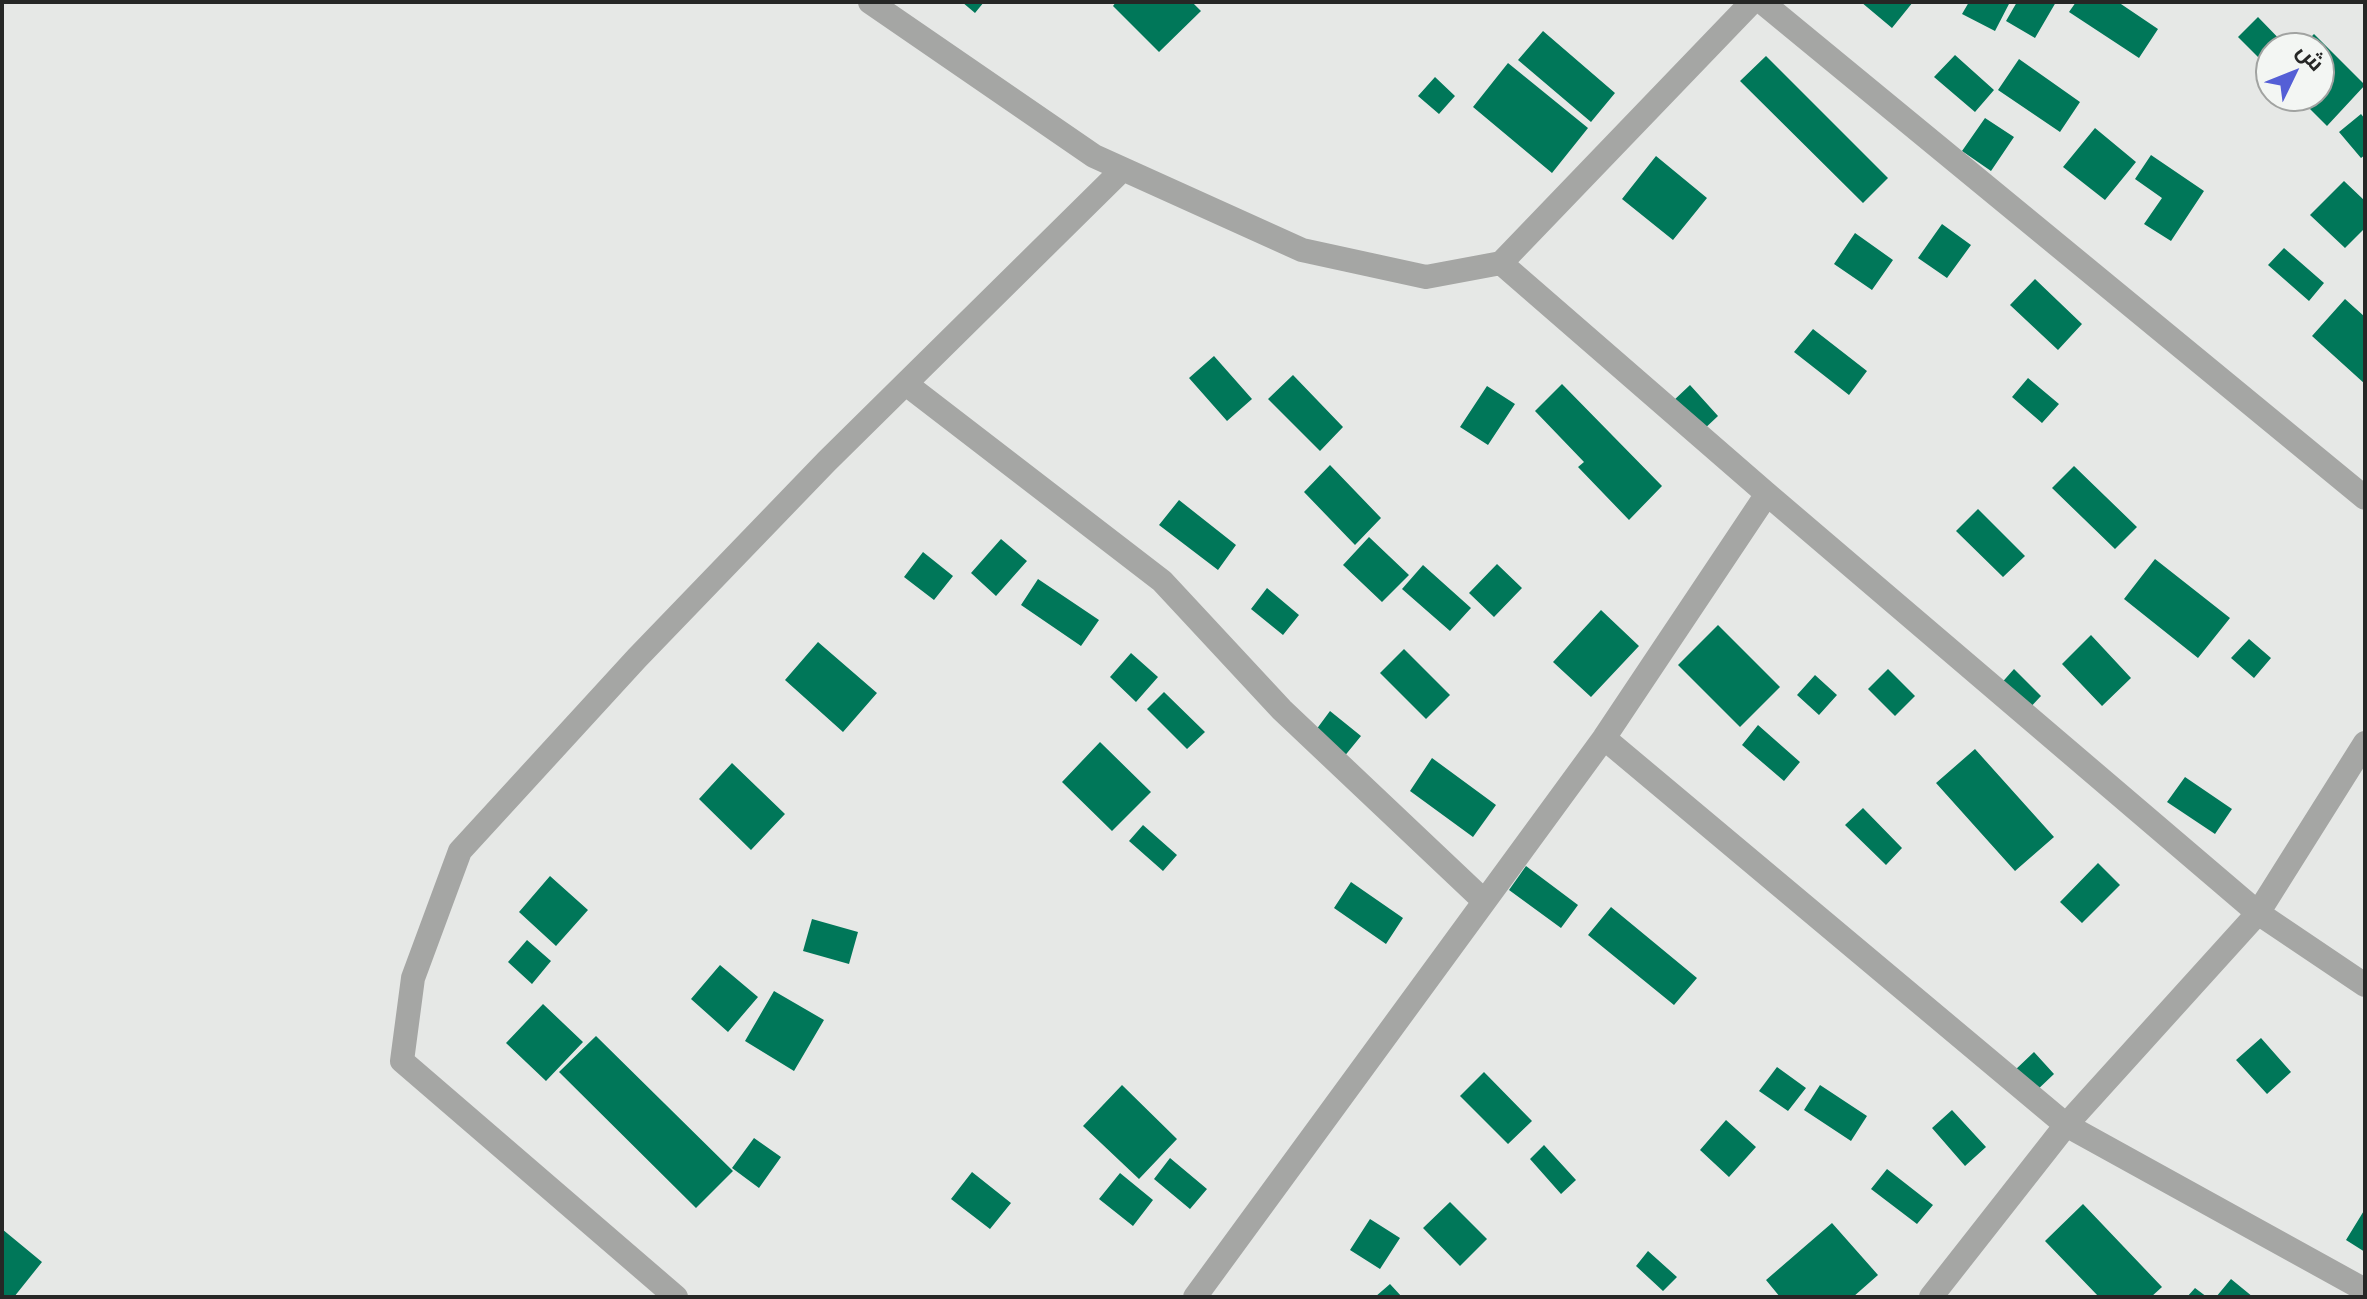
<!DOCTYPE html>
<meta charset="utf-8">
<style>
body{margin:0}
#map{position:relative;width:2367px;height:1299px;overflow:hidden;background:#e6e8e6;font-family:"Source Serif 4",Cairo,serif}
canvas{display:block}
.frame{position:absolute;inset:0;border:4px solid #262726;pointer-events:none}
.north{position:absolute;left:2255px;top:32px;width:80px;height:80px;box-sizing:border-box;background:#f3f6f3;border:2px solid #a1a3a1;border-radius:50%;rotate:47deg;font-size:22px;font-weight:700;line-height:32px;text-align:center;color:#262726}
.north::after{content:'';display:block;margin:auto;width:28px;height:36px;background:#545fd6;clip-path:polygon(50% 0,100% 100%,50% 72%,0 100%)}
</style>
<div id="map">
<canvas width="2367" height="1299"></canvas>
<div class="frame"></div>
<div class="north">ش</div>
</div>
<script>
const g = document.querySelector('canvas').getContext('2d');
g.lineJoin = 'round';
function fillPath(path, color) {
  g.fillStyle = color;
  g.fill(path, 'evenodd');
}
function stroke(path, color, width, dash) {
  g.strokeStyle = color;
  g.lineWidth = width;
  g.lineCap = dash ? 'butt' : 'round';
  g.setLineDash(dash || []);
  g.stroke(path);
}
fillPath(new Path2D(`
 M 962,2 L 984,2 L 975,13 Z
 M 1116,2 L 1192,2 L 1201,11 L 1159,52 L 1113,6 Z
 M 1861,2 L 1913,2 L 1892,28 Z
 M 1969,2 L 2010,2 L 1995,31 L 1962,14 Z
 M 2017,2 L 2056,2 L 2035,38 L 2006,21 Z
 M 2076,2 L 2118,2 L 2158,29 L 2139,58 L 2069,12 Z
 M 2258,17 L 2288,48 L 2271,48 L 2271,70 L 2238,37 Z
 M 1543,31 L 1615,93 L 1591,122 L 1518,60 Z
 M 2314,34 L 2365,85 L 2327,126 L 2297,96 L 2319,96 L 2319,48 L 2300,48 Z
 M 1955,55 L 1994,90 L 1975,112 L 1934,77 Z
 M 1766,56 L 1888,178 L 1863,203 L 1740,81 Z
 M 2019,59 L 2080,102 L 2060,132 L 1998,90 Z
 M 1508,63 L 1588,128 L 1552,173 L 1473,107 Z
 M 1435,77 L 1455,96 L 1439,114 L 1418,96 Z
 M 2361,114 L 2365,119 L 2365,155 L 2361,158 L 2339,132 Z
 M 1985,118 L 2014,137 L 1991,171 L 1962,151 Z
 M 2095,128 L 2136,162 L 2105,200 L 2063,167 Z
 M 2151,155 L 2204,191 L 2171,241 L 2144,224 L 2162,198 L 2135,179 Z
 M 1656,156 L 1707,198 L 1673,240 L 1622,199 Z
 M 2344,181 L 2365,201 L 2365,228 L 2345,248 L 2310,215 Z
 M 1942,224 L 1971,245 L 1947,278 L 1918,258 Z
 M 1855,233 L 1893,260 L 1872,290 L 1834,264 Z
 M 2284,248 L 2324,283 L 2309,301 L 2268,265 Z
 M 2035,279 L 2082,324 L 2058,350 L 2010,305 Z
 M 2345,299 L 2365,317 L 2365,384 L 2312,336 Z
 M 1813,329 L 1867,371 L 1849,395 L 1794,352 Z
 M 1214,356 L 1252,399 L 1227,421 L 1189,378 Z
 M 1293,375 L 1343,427 L 1320,451 L 1268,399 Z
 M 2028,378 L 2059,404 L 2042,423 L 2012,397 Z
 M 1562,384 L 1662,486 L 1629,520 L 1578,467 L 1584,462 L 1535,411 Z
 M 1690,385 L 1718,416 L 1701,432 L 1672,402 Z
 M 1487,386 L 1515,404 L 1488,445 L 1460,427 Z
 M 1330,465 L 1381,518 L 1355,545 L 1304,492 Z
 M 2074,466 L 2137,527 L 2115,549 L 2052,488 Z
 M 1179,500 L 1236,545 L 1218,570 L 1159,525 Z
 M 1978,509 L 2025,556 L 2003,577 L 1956,531 Z
 M 1369,537 L 1409,575 L 1382,602 L 1343,565 Z
 M 1001,539 L 1027,561 L 996,596 L 971,573 Z
 M 923,552 L 953,576 L 934,600 L 904,577 Z
 M 2155,559 L 2230,618 L 2198,658 L 2124,599 Z
 M 1497,564 L 1522,588 L 1494,617 L 1469,593 Z
 M 1423,565 L 1471,608 L 1450,631 L 1402,589 Z
 M 1038,579 L 1099,620 L 1081,646 L 1021,605 Z
 M 1267,588 L 1299,615 L 1283,635 L 1251,609 Z
 M 1601,610 L 1639,646 L 1591,697 L 1553,662 Z
 M 1718,625 L 1780,687 L 1740,727 L 1678,665 Z
 M 2091,635 L 2131,678 L 2102,706 L 2062,664 Z
 M 2249,639 L 2271,658 L 2254,678 L 2231,658 Z
 M 818,642 L 877,693 L 843,732 L 785,680 Z
 M 1404,649 L 1450,695 L 1426,719 L 1380,673 Z
 M 1131,653 L 1158,677 L 1136,702 L 1110,677 Z
 M 1888,669 L 1915,696 L 1895,716 L 1868,689 Z
 M 2014,669 L 2041,696 L 2025,713 L 1998,687 Z
 M 1815,675 L 1837,695 L 1819,715 L 1797,695 Z
 M 1164,692 L 1205,732 L 1187,749 L 1147,709 Z
 M 1330,711 L 1361,736 L 1343,758 L 1313,734 Z
 M 1758,725 L 1800,762 L 1784,781 L 1742,745 Z
 M 1100,742 L 1151,792 L 1112,831 L 1062,782 Z
 M 1975,749 L 2054,837 L 2015,871 L 1936,783 Z
 M 1432,758 L 1496,805 L 1473,837 L 1410,791 Z
 M 732,763 L 785,814 L 751,850 L 699,799 Z
 M 2185,777 L 2232,809 L 2215,834 L 2167,802 Z
 M 1863,808 L 1902,848 L 1886,865 L 1845,825 Z
 M 1143,825 L 1177,855 L 1163,871 L 1129,841 Z
 M 2098,863 L 2120,885 L 2082,923 L 2060,902 Z
 M 1526,866 L 1578,905 L 1561,928 L 1509,890 Z
 M 550,876 L 588,910 L 556,946 L 519,912 Z
 M 1351,882 L 1403,918 L 1386,944 L 1334,908 Z
 M 1611,907 L 1697,978 L 1674,1005 L 1588,935 Z
 M 812,919 L 858,932 L 849,964 L 803,951 Z
 M 527,940 L 551,961 L 532,984 L 508,962 Z
 M 720,965 L 758,997 L 728,1032 L 691,999 Z
 M 774,991 L 824,1020 L 794,1071 L 745,1041 Z
 M 543,1004 L 583,1042 L 546,1081 L 506,1043 Z
 M 596,1036 L 733,1171 L 696,1208 L 559,1072 Z
 M 2261,1038 L 2291,1072 L 2267,1094 L 2236,1060 Z
 M 2034,1052 L 2054,1074 L 2034,1093 L 2014,1071 Z
 M 1777,1067 L 1806,1088 L 1788,1111 L 1759,1091 Z
 M 1484,1072 L 1532,1121 L 1508,1144 L 1460,1096 Z
 M 1122,1085 L 1177,1139 L 1139,1179 L 1083,1126 Z
 M 1820,1085 L 1867,1116 L 1851,1141 L 1804,1110 Z
 M 1952,1110 L 1986,1147 L 1965,1166 L 1932,1128 Z
 M 1726,1120 L 1756,1147 L 1729,1177 L 1700,1150 Z
 M 754,1138 L 781,1157 L 759,1188 L 732,1168 Z
 M 1544,1145 L 1576,1180 L 1561,1194 L 1530,1159 Z
 M 1170,1158 L 1207,1189 L 1190,1209 L 1154,1179 Z
 M 1887,1169 L 1933,1205 L 1917,1224 L 1871,1189 Z
 M 972,1172 L 1011,1203 L 990,1229 L 951,1199 Z
 M 1120,1173 L 1153,1200 L 1133,1226 L 1099,1199 Z
 M 1450,1202 L 1487,1239 L 1460,1266 L 1423,1228 Z
 M 2083,1204 L 2162,1287 L 2151,1297 L 2099,1297 L 2045,1241 Z
 M 2365,1209 L 2365,1252 L 2346,1240 Z
 M 1370,1219 L 1400,1238 L 1380,1269 L 1350,1250 Z
 M 1832,1223 L 1878,1275 L 1853,1297 L 1780,1297 L 1766,1280 Z
 M 2,1229 L 42,1262 L 14,1297 L 2,1297 Z
 M 1648,1251 L 1677,1277 L 1663,1291 L 1636,1266 Z
 M 2231,1279 L 2253,1297 L 2216,1297 Z
 M 1390,1284 L 1402,1297 L 1375,1297 Z
 M 2195,1288 L 2207,1297 L 2187,1297 Z`), '#007759');
stroke(new Path2D(`
 M 870,2 L 1094,156 L 1302,250 L 1426,277 L 1501,263 L 1752,2
 M 1762,2 L 2365,498
 M 1501,263 L 1767,494 L 2258,913 L 2365,985
 M 906,384 L 1162,581 L 1282,710 L 1484,901
 M 1604,738 L 2066,1125 L 2365,1290
 M 676,1297 L 402,1061 L 413,978 L 460,851 L 637,658 L 827,461 L 1123,169
 M 1195,1297 L 1604,738 L 1767,494
 M 1931,1297 L 2066,1125 L 2258,913 L 2365,743`), '#a5a6a4', 24);
</script>
